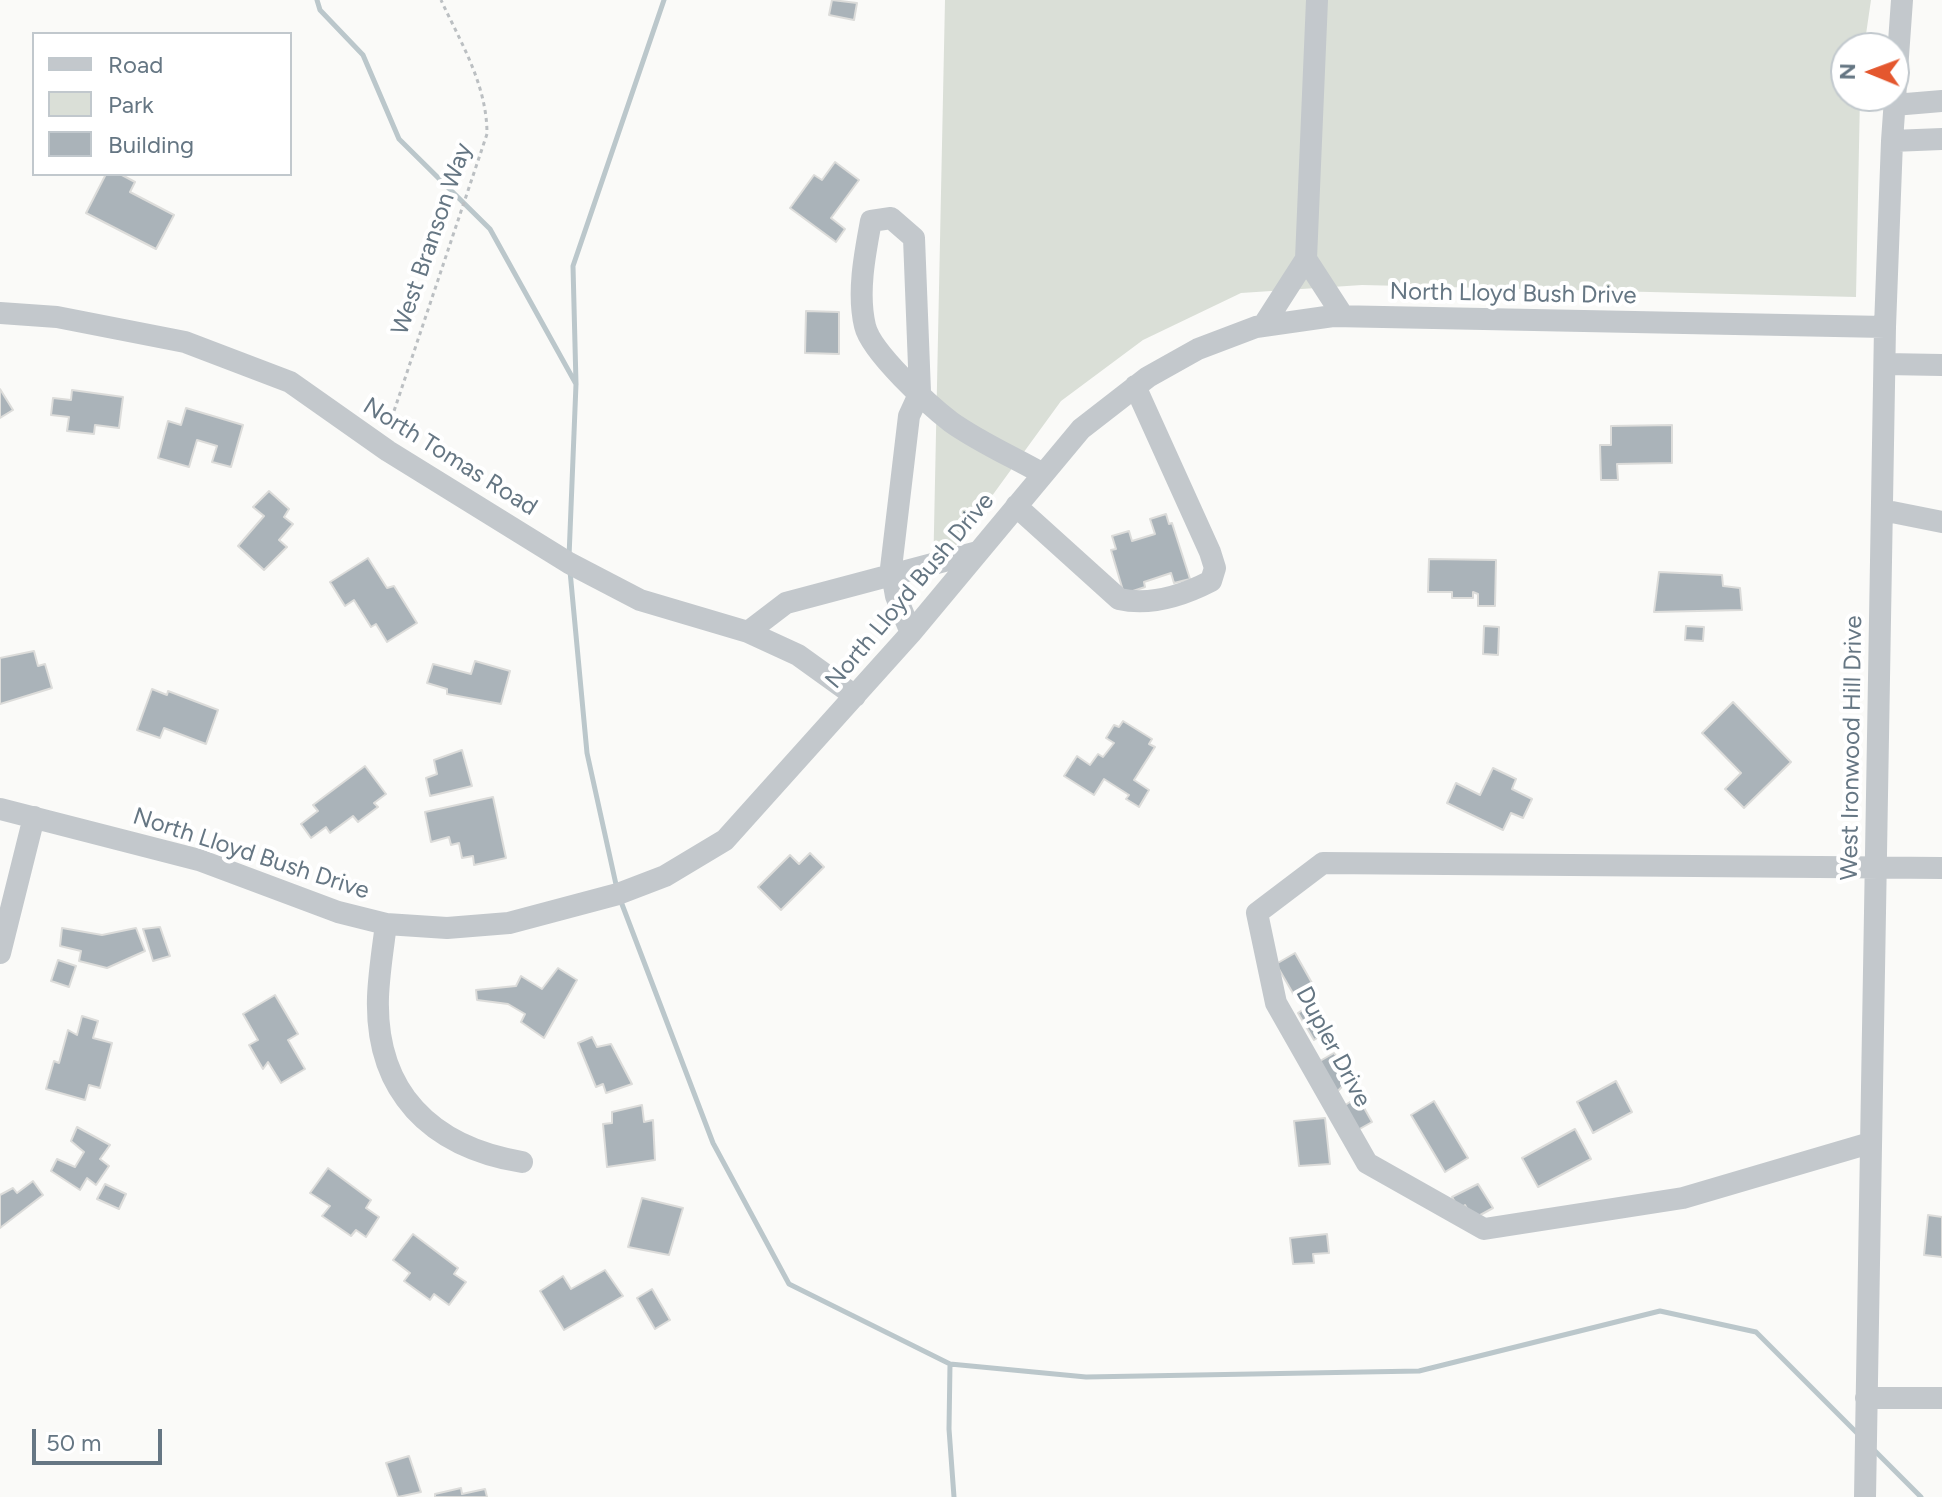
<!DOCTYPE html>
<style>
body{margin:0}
#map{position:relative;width:1942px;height:1497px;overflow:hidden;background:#fafaf8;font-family:Figtree,sans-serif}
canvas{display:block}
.legend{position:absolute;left:32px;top:32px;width:260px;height:144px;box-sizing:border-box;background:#fff;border:2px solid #c1c8cd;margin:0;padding:10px 14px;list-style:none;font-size:24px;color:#657683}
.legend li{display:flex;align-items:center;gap:16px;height:40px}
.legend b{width:40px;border:2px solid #c1c8cd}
.north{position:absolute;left:1830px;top:32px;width:80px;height:80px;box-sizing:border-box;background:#fff;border:2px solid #c1c8cd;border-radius:50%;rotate:271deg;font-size:22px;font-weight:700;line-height:32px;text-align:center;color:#657683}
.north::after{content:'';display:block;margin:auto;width:28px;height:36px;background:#e4572e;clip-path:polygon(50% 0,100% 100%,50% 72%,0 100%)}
.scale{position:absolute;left:32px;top:1429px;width:130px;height:36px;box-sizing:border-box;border:4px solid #657683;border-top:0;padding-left:10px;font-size:24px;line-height:28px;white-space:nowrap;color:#657683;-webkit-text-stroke:6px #fff;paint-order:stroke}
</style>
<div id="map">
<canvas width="1942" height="1497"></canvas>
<ul class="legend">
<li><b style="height:10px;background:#c3c8cc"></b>Road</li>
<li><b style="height:22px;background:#dadfd7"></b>Park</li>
<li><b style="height:22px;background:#aab3b9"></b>Building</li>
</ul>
<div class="north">N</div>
<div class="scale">50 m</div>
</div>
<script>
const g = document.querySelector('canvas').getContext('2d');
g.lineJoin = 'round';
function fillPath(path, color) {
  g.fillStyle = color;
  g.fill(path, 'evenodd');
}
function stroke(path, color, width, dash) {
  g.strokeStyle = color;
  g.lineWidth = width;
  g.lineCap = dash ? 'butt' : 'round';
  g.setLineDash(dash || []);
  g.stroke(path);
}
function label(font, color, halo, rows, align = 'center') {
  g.font = font + ' Figtree,sans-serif';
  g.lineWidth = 8;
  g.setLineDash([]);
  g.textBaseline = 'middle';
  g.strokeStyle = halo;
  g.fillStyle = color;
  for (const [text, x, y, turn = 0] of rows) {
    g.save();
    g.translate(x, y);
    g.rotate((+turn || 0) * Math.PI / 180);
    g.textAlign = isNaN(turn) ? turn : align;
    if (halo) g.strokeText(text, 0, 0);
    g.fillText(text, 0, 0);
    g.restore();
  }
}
fillPath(new Path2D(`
 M 945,0 L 1871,0 L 1864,48 L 1846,48 L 1846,96 L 1860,96 L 1856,297 L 1362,285 L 1241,293 L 1143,340 L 1061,401 L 933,577 Z`), '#dadfd7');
stroke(new Path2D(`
 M 317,0 L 320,10 L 363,55 L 399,139 L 490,229 L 576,384
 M 569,557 L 576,384 L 573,266 L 664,0
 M 570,571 L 587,753 L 617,889
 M 620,899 L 713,1143 L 789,1284 L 950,1364 L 1086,1377 L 1419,1371 L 1660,1311 L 1756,1332 L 1858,1434
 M 950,1364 L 949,1429 L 954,1497
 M 1874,1450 L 1921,1497`), '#bbc7cb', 5);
const building = new Path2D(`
 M 832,0 L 857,3 L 854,20 L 829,15 Z
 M 835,162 L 859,180 L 831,218 L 845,229 L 836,242 L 790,208 L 814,175 L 822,180 Z
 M 106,174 L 120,174 L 135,182 L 130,192 L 174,215 L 156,249 L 86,213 Z
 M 806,311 L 839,312 L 839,354 L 805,353 Z
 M 0,389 L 13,410 L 0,418 Z
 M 72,390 L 123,397 L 119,428 L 95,425 L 94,434 L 67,431 L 69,417 L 51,415 L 53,398 L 71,400 Z
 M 186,408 L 243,425 L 231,467 L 212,462 L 217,446 L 197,440 L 189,467 L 158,458 L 168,421 L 181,425 Z
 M 1672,425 L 1672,463 L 1617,464 L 1618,480 L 1601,480 L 1600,445 L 1611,445 L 1611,426 Z
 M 269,491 L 289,509 L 284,517 L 293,524 L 279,540 L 287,547 L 264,570 L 238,546 L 264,516 L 253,507 Z
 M 1166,514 L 1169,524 L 1172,523 L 1190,579 L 1174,583 L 1171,573 L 1144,582 L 1145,587 L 1124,594 L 1111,550 L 1116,549 L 1112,536 L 1129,531 L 1132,541 L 1155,534 L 1150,519 Z
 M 368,558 L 387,588 L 394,586 L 417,623 L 387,642 L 376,624 L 371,627 L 354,600 L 345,606 L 330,582 Z
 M 1429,559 L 1496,560 L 1495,606 L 1478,606 L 1478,594 L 1473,592 L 1473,598 L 1452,598 L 1452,592 L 1428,592 Z
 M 1659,572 L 1722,575 L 1723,586 L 1740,588 L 1742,610 L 1654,612 Z
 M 1484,626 L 1499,627 L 1498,655 L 1483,654 Z
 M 1686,626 L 1704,627 L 1703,641 L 1685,640 Z
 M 34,651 L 38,666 L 45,664 L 52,688 L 0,704 L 0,658 Z
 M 475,661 L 510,671 L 501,704 L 447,694 L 447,689 L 427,683 L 433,664 L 471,674 Z
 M 152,689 L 167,695 L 168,691 L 218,710 L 206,744 L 164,728 L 160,738 L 137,730 Z
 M 1733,702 L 1791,762 L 1744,808 L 1725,789 L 1741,773 L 1702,733 Z
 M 1123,721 L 1152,739 L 1149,744 L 1155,747 L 1134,780 L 1149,790 L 1139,807 L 1126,799 L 1129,795 L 1104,779 L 1094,795 L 1064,776 L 1077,756 L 1090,765 L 1098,754 L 1103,757 L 1114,743 L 1106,738 L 1114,725 L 1119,727 Z
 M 462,750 L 472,786 L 430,796 L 426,778 L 437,774 L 434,760 Z
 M 365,766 L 386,794 L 374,803 L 378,807 L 358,822 L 353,816 L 330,833 L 326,827 L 311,838 L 301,824 L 318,811 L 313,805 Z
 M 1493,768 L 1516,779 L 1512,789 L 1532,799 L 1523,818 L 1511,813 L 1503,830 L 1447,803 L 1456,783 L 1480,795 Z
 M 493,797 L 506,858 L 474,865 L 473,856 L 462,858 L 459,843 L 451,845 L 449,837 L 431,842 L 425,812 Z
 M 810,853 L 824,867 L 781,910 L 758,887 L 790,855 L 799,864 Z
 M 160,927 L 170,956 L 153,961 L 143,929 Z
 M 62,928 L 102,935 L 136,928 L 145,951 L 107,968 L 79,961 L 81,951 L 60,946 Z
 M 1295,953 L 1312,983 L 1294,995 L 1276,964 Z
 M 58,960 L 76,966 L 69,987 L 51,981 Z
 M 558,968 L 577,980 L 544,1038 L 521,1022 L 525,1014 L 508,1004 L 477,1000 L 476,990 L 516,986 L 521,976 L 542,989 Z
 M 275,995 L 298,1034 L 288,1040 L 305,1069 L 281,1083 L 268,1062 L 263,1069 L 249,1045 L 258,1040 L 243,1014 Z
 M 1314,1002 L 1332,1029 L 1314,1040 L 1298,1013 Z
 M 82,1016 L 98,1021 L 93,1038 L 112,1043 L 100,1088 L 89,1085 L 85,1100 L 46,1089 L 54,1061 L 59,1063 L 68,1030 L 77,1035 Z
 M 592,1037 L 597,1047 L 611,1044 L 632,1084 L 606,1093 L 603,1084 L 596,1087 L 578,1043 Z
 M 1334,1053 L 1351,1077 L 1336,1093 L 1320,1061 Z
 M 1616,1081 L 1632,1112 L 1593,1133 L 1577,1102 Z
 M 1358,1097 L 1372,1122 L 1356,1131 L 1342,1107 Z
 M 1434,1101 L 1468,1158 L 1445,1172 L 1411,1115 Z
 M 642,1105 L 644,1122 L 653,1120 L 655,1160 L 607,1167 L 603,1124 L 612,1123 L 612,1112 Z
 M 1325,1118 L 1330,1164 L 1299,1166 L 1294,1121 Z
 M 77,1127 L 110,1145 L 100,1159 L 109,1166 L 96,1185 L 87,1178 L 80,1190 L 51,1171 L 57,1159 L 75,1167 L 84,1152 L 71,1141 Z
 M 1575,1129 L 1591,1159 L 1538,1187 L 1522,1158 Z
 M 328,1168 L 371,1200 L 366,1208 L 379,1217 L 366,1237 L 356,1230 L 351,1236 L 322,1216 L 330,1206 L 310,1193 Z
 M 33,1181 L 43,1195 L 0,1228 L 0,1195 L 13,1188 L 17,1193 Z
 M 105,1184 L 126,1194 L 119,1209 L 97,1199 Z
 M 1478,1184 L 1493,1208 L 1473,1219 L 1465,1205 L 1459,1209 L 1452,1197 Z
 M 642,1198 L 683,1208 L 669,1255 L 628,1247 Z
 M 1928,1215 L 1942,1217 L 1942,1257 L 1924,1255 Z
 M 413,1234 L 458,1268 L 454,1274 L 466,1282 L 449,1305 L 434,1294 L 430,1300 L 404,1281 L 410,1273 L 393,1260 Z
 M 1327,1234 L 1329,1253 L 1313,1254 L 1314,1263 L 1293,1264 L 1290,1238 Z
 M 605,1270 L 623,1296 L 564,1330 L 540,1291 L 563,1276 L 571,1289 Z
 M 652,1289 L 670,1320 L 655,1329 L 637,1298 Z
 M 409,1456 L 421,1492 L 398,1497 L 386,1463 Z
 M 461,1488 L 462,1494 L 485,1489 L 487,1497 L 435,1497 L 435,1494 Z`);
fillPath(building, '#aab3b9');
stroke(building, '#dcdcda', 2);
stroke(new Path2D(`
 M 389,426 L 487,134 C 487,85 461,43 441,0`), '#bbbfc2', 3, [4, 4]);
stroke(new Path2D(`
 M 1894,105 L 1942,101
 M 1892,141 L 1942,139
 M 1306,259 L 1343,316
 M 0,313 L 57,317 L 185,342 L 290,382 L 388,451 L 569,563 L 640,600 L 748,632 L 798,655 L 855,696
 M 1263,326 L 1306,259 L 1317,0
 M 1885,364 L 1942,365
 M 1016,506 L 1119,599 C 1150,606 1184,595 1211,581 L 1215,568 L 1210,552 L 1135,386
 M 1882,510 L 1942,522
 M 748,632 L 786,603 L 978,552
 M 911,633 L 896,596 L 891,568 L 909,416 L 920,392 L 914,238 L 891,218 L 871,221 C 865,253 857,293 865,326 C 871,352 929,405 951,422 C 979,442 1013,457 1043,474
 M 0,809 L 199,860 L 338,912 L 386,924 L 447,928 L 509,923 L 618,894 L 665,876 L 725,840 L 911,633 L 1081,429 L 1148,377 L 1198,349 L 1256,327 L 1333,316 L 1885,327
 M 386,924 C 383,948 379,972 378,997 C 375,1092 431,1147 522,1162
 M 0,953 L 34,817
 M 1870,1143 L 1683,1198 L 1484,1229 L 1367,1163 L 1276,1003 L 1257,913 L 1323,863 L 1942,868
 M 1866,1398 L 1942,1398
 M 1865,1497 L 1885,327 L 1892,141 L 1902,0`), '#c3c8cc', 22);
label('24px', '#657683', '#fff', [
 ["West Branson Way",432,239,-71],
 ["North Lloyd Bush Drive",1513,294,1],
 ["North Tomas Road",450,457,32],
 ["North Lloyd Bush Drive",910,591,-50],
 ["West Ironwood Hill Drive",1852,748,-89],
 ["North Lloyd Bush Drive",251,854,18],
 ["Dupler Drive",1333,1047,62]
]);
</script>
